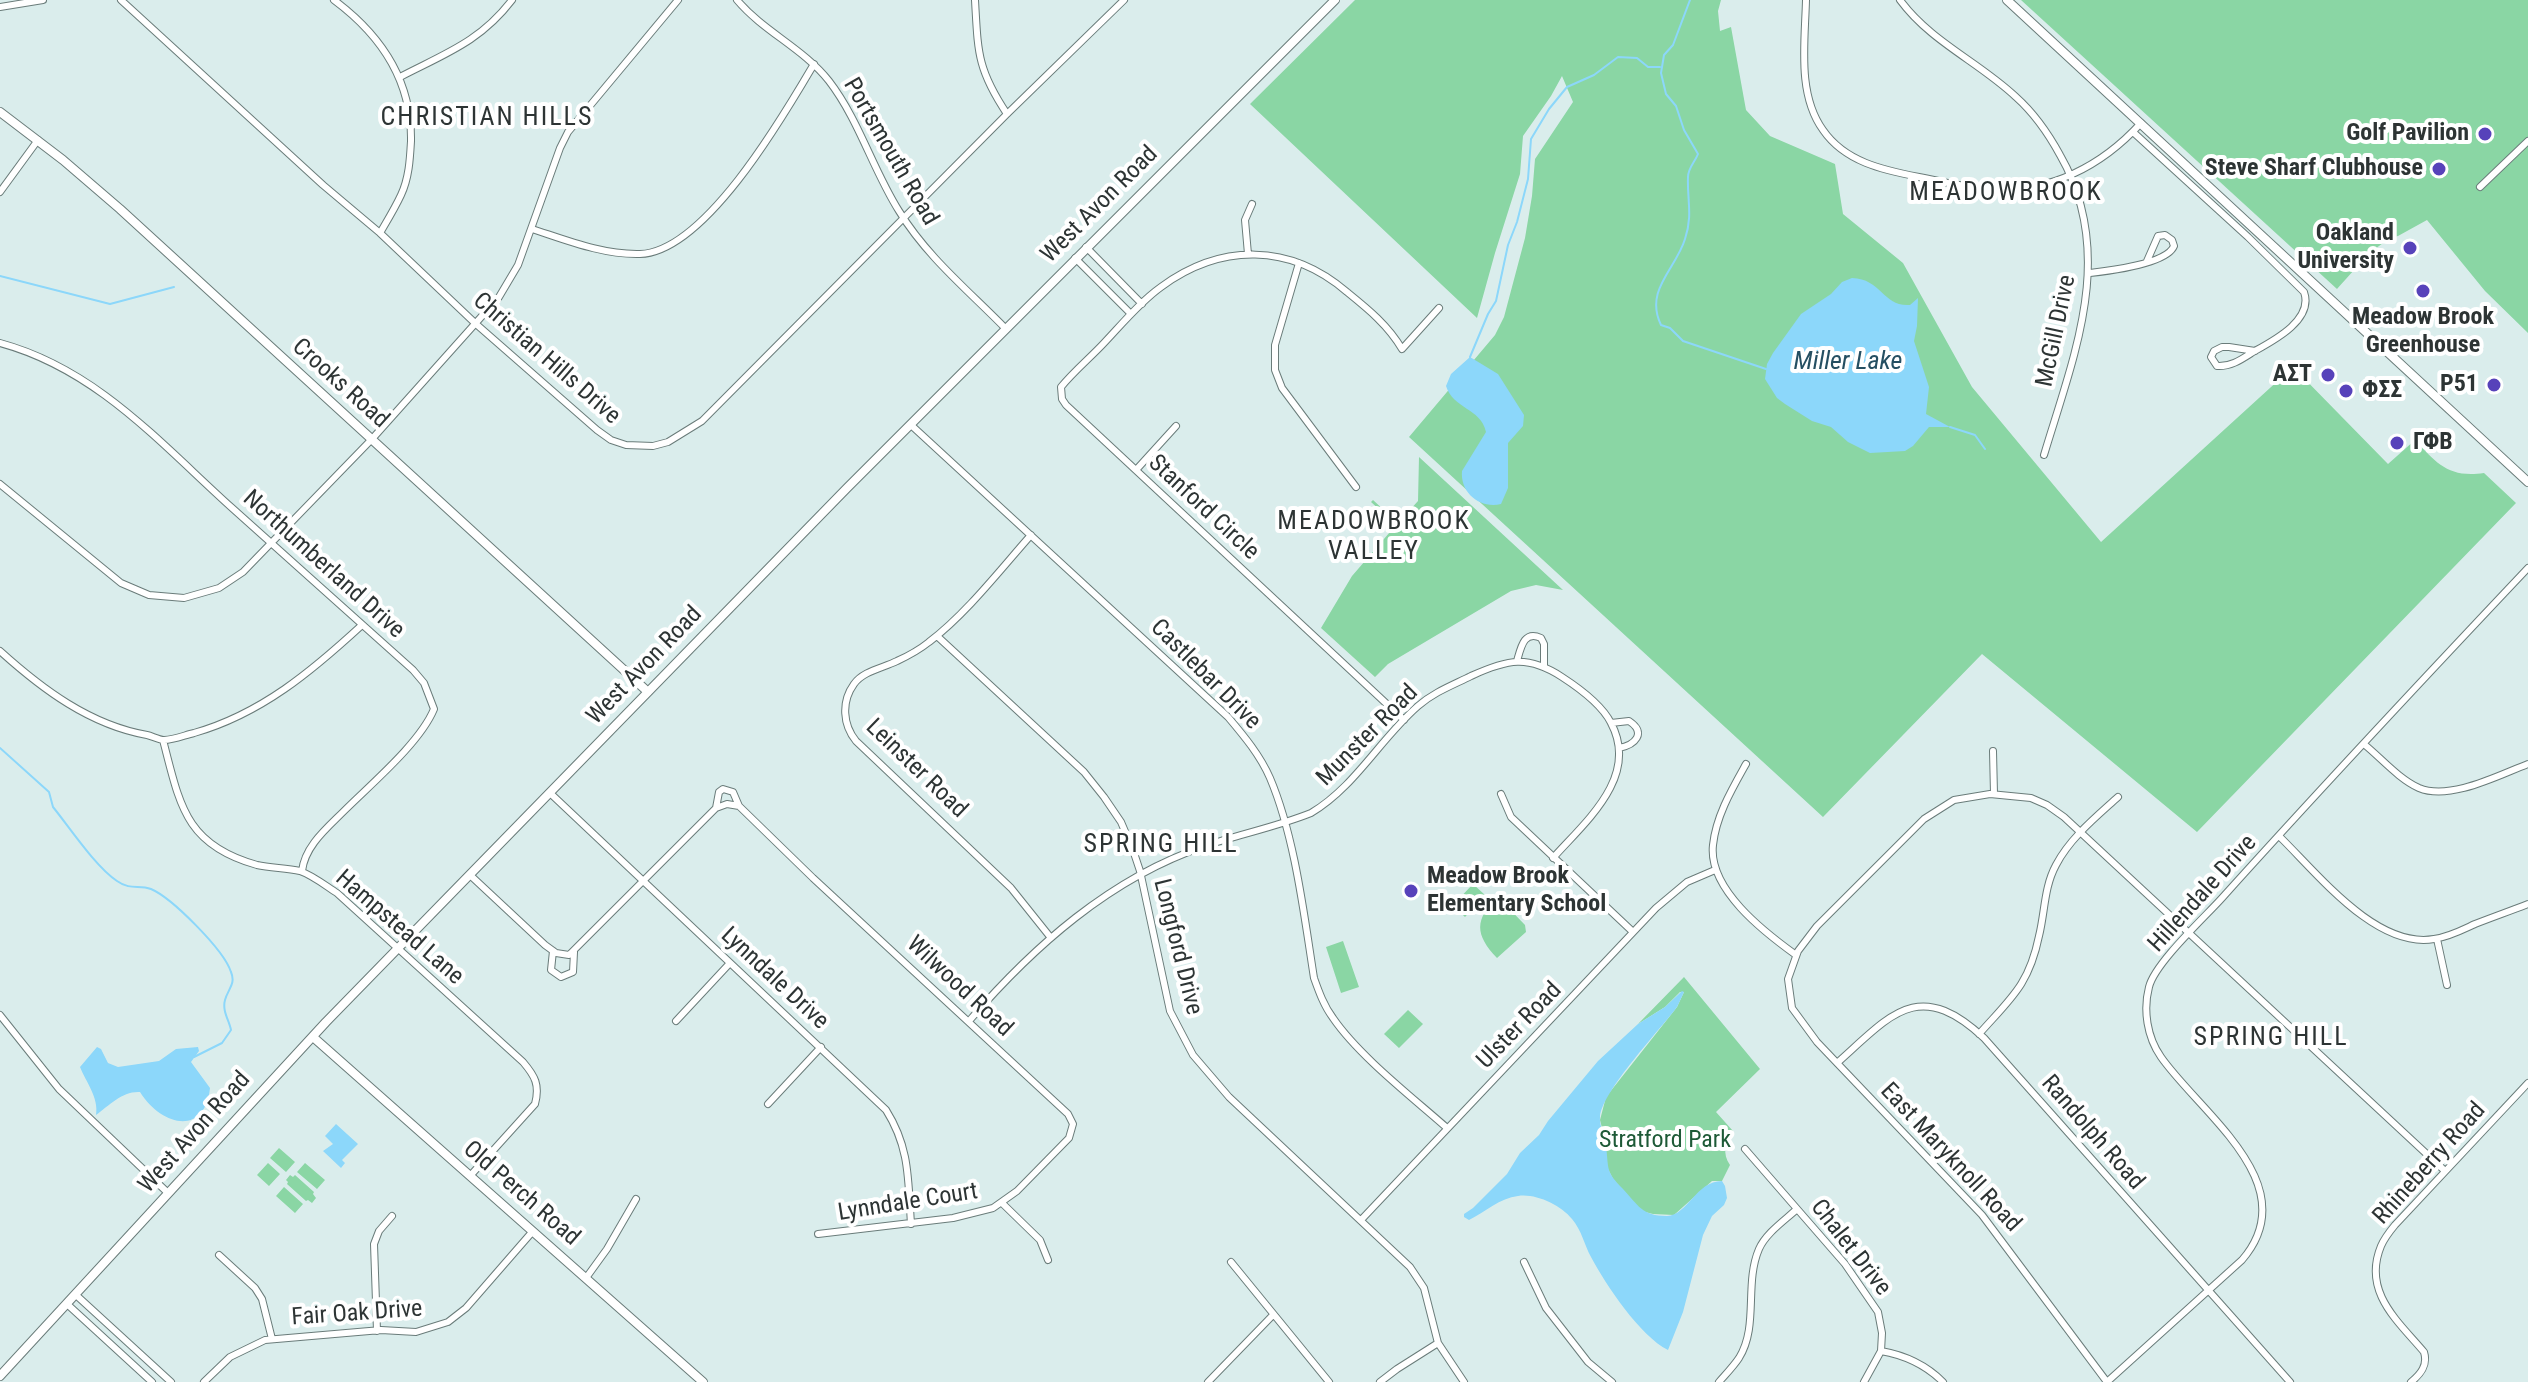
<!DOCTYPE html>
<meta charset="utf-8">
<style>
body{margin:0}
canvas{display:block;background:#daedec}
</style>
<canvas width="2528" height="1382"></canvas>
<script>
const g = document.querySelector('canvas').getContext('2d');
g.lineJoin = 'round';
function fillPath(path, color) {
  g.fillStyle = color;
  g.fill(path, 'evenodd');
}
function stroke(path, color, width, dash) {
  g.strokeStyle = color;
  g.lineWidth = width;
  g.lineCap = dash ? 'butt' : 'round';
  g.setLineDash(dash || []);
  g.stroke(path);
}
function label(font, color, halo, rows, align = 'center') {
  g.font = font + ' "Roboto Condensed",sans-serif';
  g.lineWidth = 8;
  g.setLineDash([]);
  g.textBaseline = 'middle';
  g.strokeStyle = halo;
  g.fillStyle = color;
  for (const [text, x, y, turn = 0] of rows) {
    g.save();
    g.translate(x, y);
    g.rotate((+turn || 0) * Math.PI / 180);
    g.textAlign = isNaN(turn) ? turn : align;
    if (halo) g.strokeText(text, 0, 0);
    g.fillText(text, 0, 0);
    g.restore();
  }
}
fillPath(new Path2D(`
 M 1355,0 L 1721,0 L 1718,11 L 1720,31 L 1731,27 L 1746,110 L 1770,136 L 1835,164 L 1843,214 L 1903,263 L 1972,387 L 2101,542 L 2293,367 L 2388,464 L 2415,440 C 2437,464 2449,478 2484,473 L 2516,503 L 2197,832 L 1982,654 L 1823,817 L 1409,437 L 1495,335 L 1504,317 L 1525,238 L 1532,196 L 1535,159 L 1573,102 L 1562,76 L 1551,96 L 1523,136 L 1520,174 L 1495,253 L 1477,318 L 1250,104 Z
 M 2021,0 L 2528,0 L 2528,333 L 2485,291 L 2427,220 L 2398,236 C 2378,240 2352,273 2337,289 Z
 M 1419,457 L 1563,590 L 1536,585 L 1511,591 L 1388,664 L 1375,677 L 1321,628 L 1352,576 L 1396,525 L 1371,502 L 1373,500 L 1398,523 L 1418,501 Z
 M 1473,884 L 1485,895 L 1465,917 L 1453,905 Z
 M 1498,897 L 1525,925 L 1526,932 L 1497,958 C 1475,935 1474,919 1498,897 Z
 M 1343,941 L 1359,987 L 1341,993 L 1326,947 Z
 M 1684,977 L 1760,1069 L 1716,1112 L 1733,1131 C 1725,1142 1722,1154 1730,1165 L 1722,1181 L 1712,1181 L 1674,1215 L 1653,1214 L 1641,1211 L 1613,1179 L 1606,1165 L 1606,1144 L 1600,1120 L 1606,1097 L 1677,1007 L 1684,992 L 1680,992 L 1665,1007 L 1638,1024 Z
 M 1408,1010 L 1423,1024 L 1399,1048 L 1384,1034 Z
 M 279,1148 L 295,1162 L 286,1172 L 270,1158 Z
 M 268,1163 L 280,1174 L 269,1186 L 257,1175 Z
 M 305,1163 L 325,1180 L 317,1189 L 297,1172 Z
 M 290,1175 L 293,1177 L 295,1175 L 314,1192 L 313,1194 L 316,1198 L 312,1203 L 308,1200 L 306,1201 L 287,1184 L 288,1182 L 286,1180 Z
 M 284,1187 L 303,1204 L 295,1213 L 276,1196 Z`), '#8ad6a4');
fillPath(new Path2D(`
 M 1852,278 C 1882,279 1883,307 1910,305 L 1918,298 L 1917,326 L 1914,341 L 1929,387 L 1926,414 L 1950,427 L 1929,427 L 1913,446 L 1905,451 L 1870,453 L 1848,442 L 1831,427 L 1812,421 L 1785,404 L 1777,398 L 1765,379 L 1767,364 L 1773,353 L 1801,314 L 1831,294 L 1842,282 Z
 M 1470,357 L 1498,374 L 1524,415 L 1523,426 L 1508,443 L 1508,488 L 1501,504 C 1480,509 1460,493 1462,471 L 1486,432 C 1481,408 1453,409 1446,386 L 1451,374 Z
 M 1682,991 L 1684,992 L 1677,1007 C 1659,1031 1604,1089 1600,1116 C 1599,1126 1605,1136 1606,1146 C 1609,1169 1605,1171 1623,1189 C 1638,1205 1642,1216 1667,1216 C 1688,1215 1696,1181 1722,1181 L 1725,1186 L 1727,1198 L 1724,1205 L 1712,1216 L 1703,1235 L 1683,1312 L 1668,1350 C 1640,1336 1606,1285 1591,1257 C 1584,1244 1582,1231 1572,1219 C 1561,1205 1535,1193 1518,1196 C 1500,1198 1485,1212 1469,1220 L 1464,1217 L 1464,1214 L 1473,1208 L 1507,1174 L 1520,1153 L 1539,1135 L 1548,1121 L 1598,1061 L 1638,1024 L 1665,1007 Z
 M 97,1047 L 101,1049 L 108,1063 L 118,1067 L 159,1061 L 176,1049 L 198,1047 L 199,1051 L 191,1062 L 210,1088 C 205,1137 161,1126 140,1092 C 122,1091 110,1105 96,1115 C 99,1098 86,1082 80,1067 Z
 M 336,1124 L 358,1144 L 342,1160 L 345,1163 L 341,1168 L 323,1151 L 333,1144 L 325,1136 Z`), '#8cd7fa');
stroke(new Path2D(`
 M 1690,0 L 1673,45 L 1664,55 L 1661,73 L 1666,94 L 1676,106 L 1684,130 L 1698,154 C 1695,162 1688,168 1688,177 C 1687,200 1693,215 1685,239 C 1676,269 1644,290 1661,325 L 1670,328 L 1683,341 L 1766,369
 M 0,276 L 110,304 L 174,287
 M 1470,357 L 1488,314 L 1496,301 L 1508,245 L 1517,222 L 1528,179 L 1531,139 L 1549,109 L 1567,87 L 1594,75 L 1618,57 L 1637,58 L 1648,67 L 1660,67
 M 1950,427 L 1975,435 L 1985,449
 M 0,748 L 49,792 L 53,807 C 70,828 95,866 117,881 C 131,891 139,884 151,889 C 172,898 224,950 231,972 C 236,984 228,989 225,1000 C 222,1011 229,1020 231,1030 L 222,1043 L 194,1057`), '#8cd7fa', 2);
const street = new Path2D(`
 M 121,0 L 323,185 L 380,233 L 476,324 L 597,430 L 611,440 L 626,445 L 653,446 L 668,442 L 702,421 L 1007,114 L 1124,0
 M 334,0 C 381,35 412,80 411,141 C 410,159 409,178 401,195 C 395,208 387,221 380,233
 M 737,0 C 764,32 803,48 829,81 C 859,120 873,170 899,211 C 927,257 969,291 1006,329
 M 975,0 C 978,52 977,69 1007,114
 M 1806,0 C 1805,42 1797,94 1823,130 C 1845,162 1883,170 1919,177 C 1942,181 1966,188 1991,189 C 2050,193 2102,166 2141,123
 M 1900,0 C 1931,42 1979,62 2016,97 C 2035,114 2048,133 2060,155 C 2117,254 2074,355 2044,455
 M 0,7 L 43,0
 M 400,77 C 444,54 480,42 512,0
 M 2133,132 L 2248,237 L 2304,292 C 2314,320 2273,341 2253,352 C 2242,359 2231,367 2217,366 L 2211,357 L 2214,351 L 2222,347 L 2229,347 L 2255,351
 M 2480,187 L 2528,141
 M 0,192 L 38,140
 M 532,229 C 566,240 603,255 640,254 C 705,252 784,115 814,64
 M 1086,247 L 1142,304
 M 1248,254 L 1245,220 L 1252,204
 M 1075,258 L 1131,314
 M 1299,263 L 1275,345 L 1275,370 L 1282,388 L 1356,487
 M 2090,273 C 2108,271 2167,264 2174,246 L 2172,240 L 2165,235 L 2158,236 L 2147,261
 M 0,343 C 96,369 159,442 231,507 C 292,561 352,616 413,670 L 424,683 L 434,709 C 420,743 371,784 344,811 C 326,829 305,846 302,871
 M 911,425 L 1228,717 C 1244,736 1260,755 1270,778 C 1295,837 1304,915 1314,978 C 1319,992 1324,1006 1333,1018 C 1359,1056 1412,1097 1447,1128
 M 1136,470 L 1176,426
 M 0,484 L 121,583 L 149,595 L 184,598 L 219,588 L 243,572 L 372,439 L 499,297 L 518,265 L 560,148 L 568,132 L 678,0
 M 1031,535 C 1000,570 966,614 929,642 C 919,650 908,656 897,661 C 883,668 863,671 854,684 C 841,702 843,725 856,741 L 1011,888 L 1051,938
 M 937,636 L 1084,772 L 1104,797 L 1121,822 L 1133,850 L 1140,871 L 1170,1011 L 1193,1055 L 1229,1097 L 1410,1267 L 1424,1288 L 1438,1343 L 1464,1382
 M 0,651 C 42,689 90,725 147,735 C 152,736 159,740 164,740 C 174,740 185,735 194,733 C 261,714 312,671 362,625
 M 1517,661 C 1521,647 1524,630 1541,638 L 1544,644 L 1544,666
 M 1404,720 L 1066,405 L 1062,399 L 1061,387 C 1074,371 1090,358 1104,343 C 1122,324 1140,302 1161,287 C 1221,243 1290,243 1347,292 C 1368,309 1388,325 1402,349 L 1439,308
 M 1611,723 L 1629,721 C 1647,733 1635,745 1619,748
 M 163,740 C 180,805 185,845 257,865 C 271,868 286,868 300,871 C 312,875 326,886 337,893 L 523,1062 C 535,1076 540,1085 535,1104 L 470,1176
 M 2365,745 C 2382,759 2399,779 2419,788 C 2450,801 2499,775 2528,764
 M 1993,751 L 1994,794
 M 1746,764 C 1732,789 1716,816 1713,845 C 1708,889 1764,932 1796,955
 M 550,793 L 886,1110 C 910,1148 908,1180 911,1224
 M 1501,794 L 1511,817 L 1633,932
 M 716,808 L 719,792 L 723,789 L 733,792 L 739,806
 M 2279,836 C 2318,874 2376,949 2434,939 C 2449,937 2462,930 2475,924 C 2493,917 2510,911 2528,904
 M 470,875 L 545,945 L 556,953 L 569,955 L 716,808 L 727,804 L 739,806 L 813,878 L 1068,1114 L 1073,1124 L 1069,1138 L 1017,1191 L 993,1208 L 953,1218 L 818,1234
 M 2437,939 L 2447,985
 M 553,951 L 551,970 L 561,977 L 573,972 L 574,952
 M 0,1015 L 59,1089 L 168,1193
 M 676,1021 L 730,963
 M 969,1021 C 1033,947 1110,878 1205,846 C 1240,834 1276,827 1311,813 C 1355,787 1380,739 1418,706 C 1434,692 1453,685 1471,676 C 1508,659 1528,655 1562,677 C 1579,688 1602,705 1611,723 C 1640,777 1585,822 1553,858
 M 1979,1034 C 2011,998 2029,985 2039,936 C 2045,912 2044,887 2056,865 C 2070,838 2096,817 2118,797
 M 1837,1063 C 1891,1015 1918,977 1984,1038 L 2290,1382
 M 768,1104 L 821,1047
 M 1745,1149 L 1845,1264 L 1878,1312 L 1882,1333 L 1881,1351 L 1864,1382
 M 2445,1171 L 2204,947 L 2064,817 L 2047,805 L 2031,798 L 1990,794 L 1954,800 L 1924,819 L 1817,926 L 1798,951 L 1788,979 L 1792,1008 L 1817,1042 L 1982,1215 L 2107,1382 L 2242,1260 C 2307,1185 2200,1113 2161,1057 C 2147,1037 2143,1010 2149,987 C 2155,963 2204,918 2222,898 C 2322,787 2425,677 2528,568
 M 1002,1203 L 1040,1240 L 1048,1260
 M 1361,1220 L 1656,908 L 1687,882 L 1715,870
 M 219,1255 L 255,1288 L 262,1299 L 272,1339
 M 1231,1262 L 1329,1382
 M 1524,1262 L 1546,1308 L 1588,1362 L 1612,1382
 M 586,1278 L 607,1249 L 636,1199
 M 76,1295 L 171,1382
 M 67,1304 L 152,1382
 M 377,1331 L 374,1244 L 379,1231 L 392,1216
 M 1881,1351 C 1904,1355 1926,1365 1943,1382
 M 204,1382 L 230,1357 L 265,1340 L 381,1330 L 416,1332 L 448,1322 L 466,1308 L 533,1231
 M 1208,1382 L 1273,1315
 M 1380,1382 L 1397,1369 L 1438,1343
 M 1719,1382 C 1725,1375 1733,1367 1739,1358 C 1759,1326 1744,1284 1759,1249 C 1766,1233 1784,1221 1797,1209
 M 2411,1382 C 2421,1374 2428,1365 2424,1352 C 2398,1321 2362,1292 2381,1246 C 2384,1239 2390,1231 2395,1225 L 2528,1083`);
const secondary = new Path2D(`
 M 2007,0 L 2528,482
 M 0,112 L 63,160 L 120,209 L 648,692
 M 313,1037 L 703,1382
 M 0,1376 L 326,1022 L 847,488 L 1335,0`);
stroke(street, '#6a7c7a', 8);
stroke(secondary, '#6a7c7a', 10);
stroke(street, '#fff', 6);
stroke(secondary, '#fff', 8);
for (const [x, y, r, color] of [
 [2485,134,8,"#5742ba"],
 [2439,169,8,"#5742ba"],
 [2410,248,8,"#5742ba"],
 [2423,291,8,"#5742ba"],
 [2328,375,8,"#5742ba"],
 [2494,385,8,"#5742ba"],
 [2346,391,8,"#5742ba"],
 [2397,443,8,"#5742ba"],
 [1411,891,8,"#5742ba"]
]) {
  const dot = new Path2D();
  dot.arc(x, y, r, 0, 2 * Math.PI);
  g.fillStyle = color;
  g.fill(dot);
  stroke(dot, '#fff', 3);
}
label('bold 24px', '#2d3434', '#fff', [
 ["Golf Pavilion",2469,134],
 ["Steve Sharf Clubhouse",2423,169],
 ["Oakland",2394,234],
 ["University",2394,262],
 ["Meadow Brook",2423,318,"center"],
 ["Greenhouse",2423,346,"center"],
 ["AΣΤ",2312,375],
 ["P51",2478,385],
 ["ΦΣΣ",2362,391,"left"],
 ["ΓΦB",2413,443,"left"],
 ["Meadow Brook",1427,877,"left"],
 ["Elementary School",1427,905,"left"]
], 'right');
label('24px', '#2d3434', '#fff', [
 ["Portsmouth Road",890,152,60],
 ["West Avon Road",1100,205,-45],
 ["McGill Drive",2057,331,-78],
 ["Christian Hills Drive",546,359,41],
 ["Crooks Road",340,384,42],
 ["Stanford Circle",1203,508,43],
 ["Northumberland Drive",323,565,42],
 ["West Avon Road",645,666,-46],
 ["Castlebar Drive",1205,675,45],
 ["Munster Road",1368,736,-45],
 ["Leinster Road",916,769,44],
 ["Hillendale Drive",2203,894,-48],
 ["Hampstead Lane",399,928,41],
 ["Longford Drive",1177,947,76],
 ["Lynndale Drive",774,979,43],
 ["Wilwood Road",959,987,43],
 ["Ulster Road",1520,1026,-46],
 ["West Avon Road",195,1133,-48],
 ["Randolph Road",2092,1133,49],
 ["East Maryknoll Road",1950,1158,47],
 ["Rhineberry Road",2430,1164,-48],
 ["Old Perch Road",521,1194,41],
 ["Lynndale Court",908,1203,-9],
 ["Chalet Drive",1850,1248,52],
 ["Fair Oak Drive",357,1314,-4]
]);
label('24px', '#1e5a37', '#fff', [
 ["Stratford Park",1665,1141]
]);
g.letterSpacing = '2px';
label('26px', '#2d3434', '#fff', [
 ["CHRISTIAN HILLS",487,118],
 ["MEADOWBROOK",2006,193],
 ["MEADOWBROOK",1374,522],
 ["VALLEY",1374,552],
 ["SPRING HILL",1161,845],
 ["SPRING HILL",2271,1038]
]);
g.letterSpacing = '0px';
label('italic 26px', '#254f62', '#fff', [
 ["Miller Lake",1848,362]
]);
</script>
